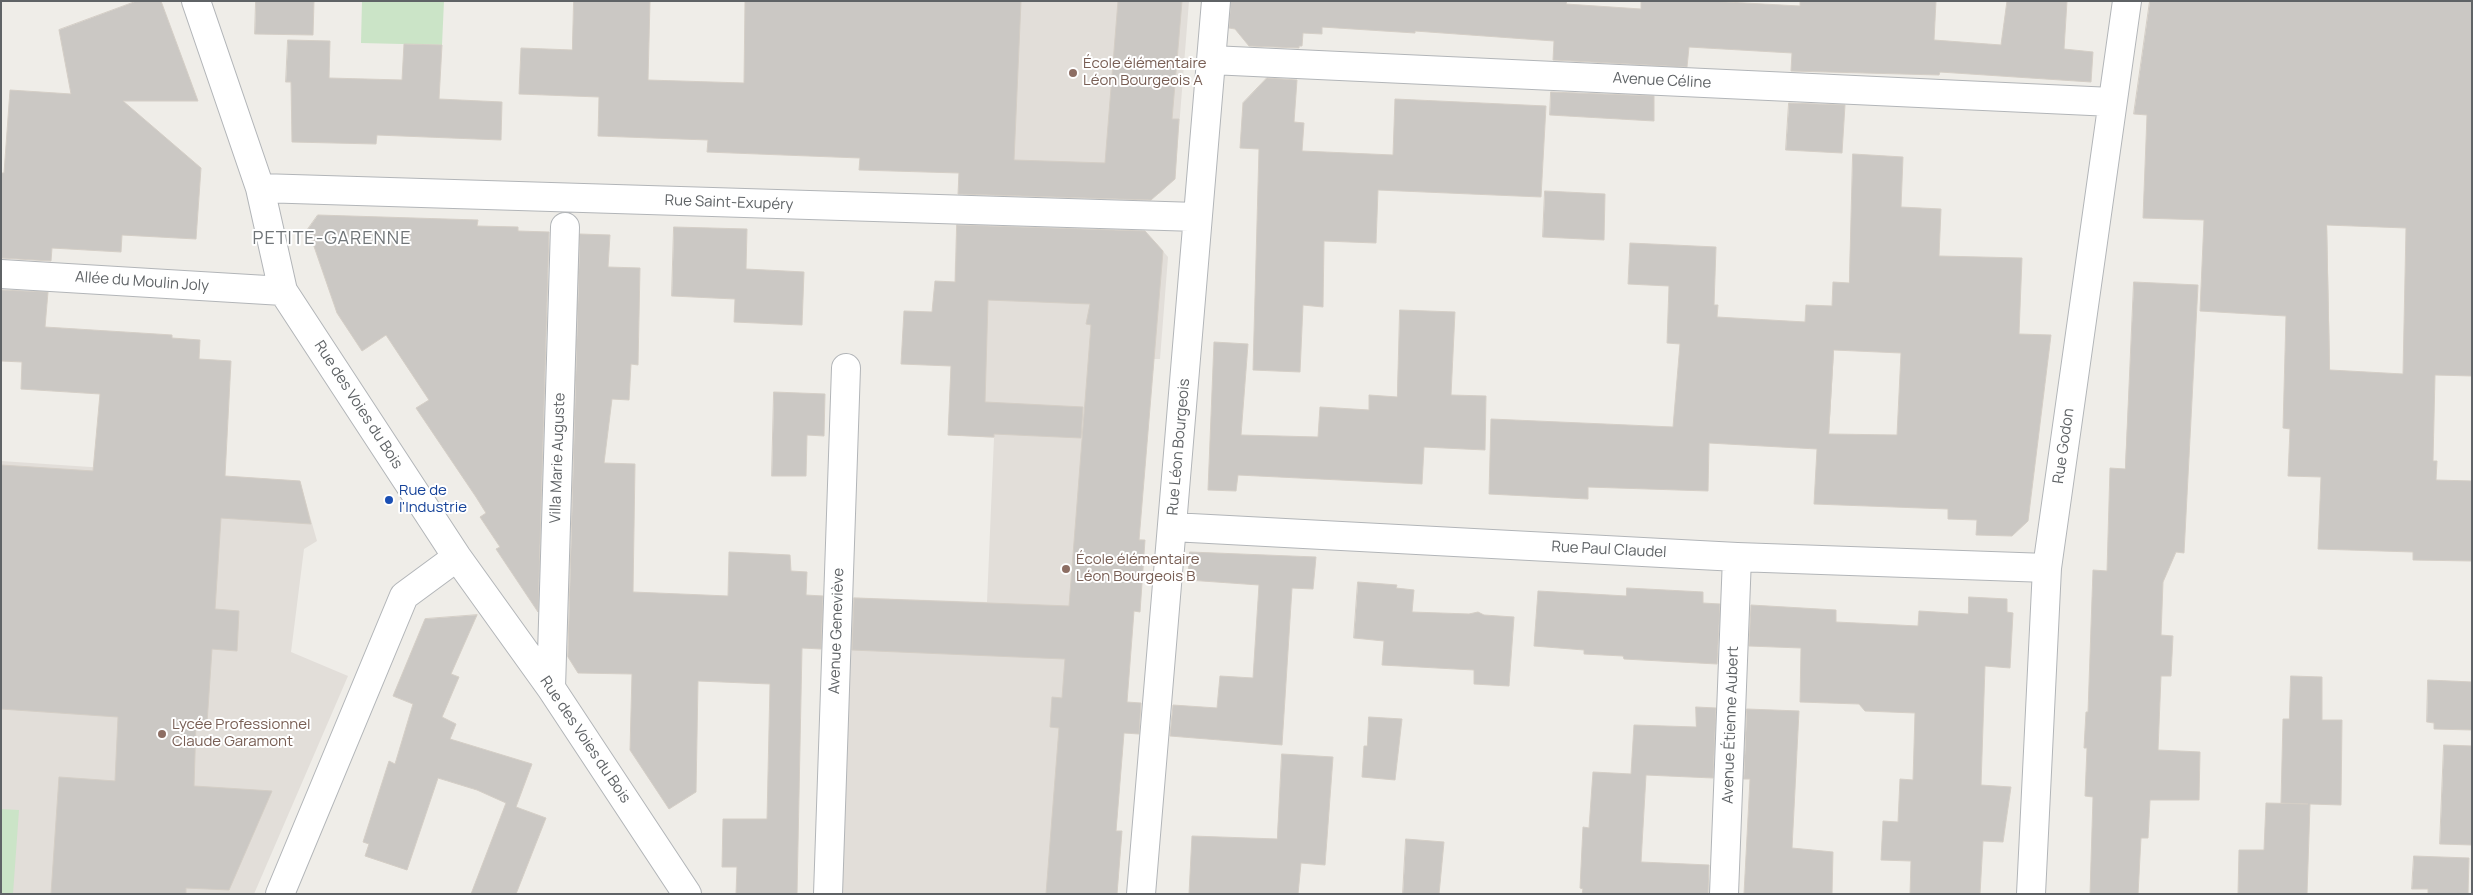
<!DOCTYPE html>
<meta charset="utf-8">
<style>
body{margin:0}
#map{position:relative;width:2473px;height:895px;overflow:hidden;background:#efede8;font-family:Manrope,sans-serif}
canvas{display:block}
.frame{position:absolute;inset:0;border:2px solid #5f6366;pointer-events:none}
</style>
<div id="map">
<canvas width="2473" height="895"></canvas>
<div class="frame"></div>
</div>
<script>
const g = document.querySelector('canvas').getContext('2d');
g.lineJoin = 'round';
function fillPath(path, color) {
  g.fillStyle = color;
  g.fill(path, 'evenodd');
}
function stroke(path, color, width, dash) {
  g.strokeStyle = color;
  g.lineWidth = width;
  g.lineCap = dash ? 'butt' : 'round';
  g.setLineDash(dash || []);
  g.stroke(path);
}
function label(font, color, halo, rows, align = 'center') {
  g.font = font + ' Manrope,sans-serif';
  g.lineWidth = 4;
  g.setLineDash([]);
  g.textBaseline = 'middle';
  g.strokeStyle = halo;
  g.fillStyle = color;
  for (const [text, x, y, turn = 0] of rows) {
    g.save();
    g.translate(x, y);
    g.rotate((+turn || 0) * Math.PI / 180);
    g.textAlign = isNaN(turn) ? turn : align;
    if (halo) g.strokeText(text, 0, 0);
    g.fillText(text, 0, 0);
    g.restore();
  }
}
fillPath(new Path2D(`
 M 966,1 L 1189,1 L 1175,179 L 1159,194 L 958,186 Z
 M 956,236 L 1156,243 L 1168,257 L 1160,359 L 1154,359 L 1139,539 L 1145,540 L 1140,612 L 1134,611 L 1116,832 L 1122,834 L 1117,894 L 835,894 L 845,597 L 987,602 L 994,438 L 948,435 Z
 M 1,461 L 300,481 L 317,541 L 304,549 L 291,652 L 348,676 L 254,894 L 1,894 Z`), '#e2ded9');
fillPath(new Path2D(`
 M 362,1 L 444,1 L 442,45 L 361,43 Z
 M 1,809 L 19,810 L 13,894 L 1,894 Z`), '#cbe4c7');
const building = new Path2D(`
 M 137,1 L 161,1 L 198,101 L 123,101 L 201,168 L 196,239 L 122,235 L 121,252 L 52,248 L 51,261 L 1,258 L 1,173 L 4,173 L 10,90 L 71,94 L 59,30 Z
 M 256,1 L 314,1 L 313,35 L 255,34 Z
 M 574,1 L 650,1 L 648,80 L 744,83 L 745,1 L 1021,1 L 1014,160 L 1105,163 L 1118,1 L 1182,1 L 1172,119 L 1179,119 L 1175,179 L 1151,200 L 958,194 L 959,173 L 859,170 L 860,158 L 707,152 L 708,140 L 598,136 L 599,97 L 519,94 L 521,48 L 572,50 Z
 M 1231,1 L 1567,1 L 1566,4 L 1641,9 L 1641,1 L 1708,1 L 1800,6 L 1800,1 L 1936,1 L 1934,40 L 2001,45 L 2007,1 L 2067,1 L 2064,49 L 2093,52 L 2091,82 L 1940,72 L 1939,75 L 1791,71 L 1792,53 L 1689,47 L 1687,67 L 1553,60 L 1554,41 L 1415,31 L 1415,33 L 1322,27 L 1322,34 L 1303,33 L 1302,46 L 1299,46 L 1299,48 L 1249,46 L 1235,29 L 1229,28 Z
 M 2150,1 L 2472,1 L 2472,376 L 2435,375 L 2433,461 L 2437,461 L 2436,480 L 2472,481 L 2472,561 L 2413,560 L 2413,552 L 2318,549 L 2321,477 L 2288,476 L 2290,429 L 2283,428 L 2286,316 L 2200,311 L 2204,220 L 2143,218 L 2147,115 L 2134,114 ZM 2327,225 L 2406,228 L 2403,374 L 2330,370 Z
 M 288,40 L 330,41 L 329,78 L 402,80 L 404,44 L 442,45 L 439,99 L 502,102 L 501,140 L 377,135 L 376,144 L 292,142 L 291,82 L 286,82 Z
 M 1267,78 L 1297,80 L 1294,122 L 1304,123 L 1302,151 L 1393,155 L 1395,99 L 1546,106 L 1541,197 L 1378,190 L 1376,243 L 1324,241 L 1323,307 L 1303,305 L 1300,372 L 1253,370 L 1259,149 L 1240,148 L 1243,103 Z
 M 1551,92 L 1654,96 L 1654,121 L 1550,115 Z
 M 1789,103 L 1845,105 L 1842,153 L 1786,150 Z
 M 1853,154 L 1903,157 L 1901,207 L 1941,209 L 1939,256 L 2022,258 L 2019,334 L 2051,335 L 2028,521 L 2012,536 L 1976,535 L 1977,520 L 1948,519 L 1948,509 L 1814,504 L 1817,449 L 1709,443 L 1708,491 L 1588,487 L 1588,499 L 1489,494 L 1491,419 L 1673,427 L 1680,344 L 1667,343 L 1669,286 L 1628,284 L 1630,243 L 1716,247 L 1714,305 L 1718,305 L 1717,317 L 1805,322 L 1806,305 L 1832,306 L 1833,282 L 1849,283 ZM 1834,350 L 1901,353 L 1897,435 L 1829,434 Z
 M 1545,191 L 1605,194 L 1604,240 L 1543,237 Z
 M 318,215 L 478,220 L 477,226 L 518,227 L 518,231 L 549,232 L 538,612 L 496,549 L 500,547 L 480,517 L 486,513 L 476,497 L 416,408 L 429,400 L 386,335 L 362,351 L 337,313 L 308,229 Z
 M 957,225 L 1145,231 L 1163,251 L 1139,540 L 1145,540 L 1140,612 L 1134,611 L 1127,702 L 1141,703 L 1139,734 L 1124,733 L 1116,831 L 1122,831 L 1117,894 L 1046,894 L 1059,728 L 1050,727 L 1052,697 L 1062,698 L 1065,659 L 852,650 L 854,598 L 1069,606 L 1091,325 L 1086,324 L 1090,304 L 988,300 L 985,402 L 1083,407 L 1081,438 L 994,434 L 994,437 L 948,435 L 951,366 L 901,364 L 904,311 L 932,312 L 935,281 L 955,282 Z
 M 674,227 L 747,229 L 746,269 L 804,272 L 802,325 L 734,322 L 735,299 L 672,296 Z
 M 580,234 L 610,235 L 608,267 L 640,268 L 638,365 L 631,364 L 629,400 L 612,399 L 604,463 L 635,464 L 633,592 L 728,596 L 729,552 L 790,555 L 791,571 L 807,572 L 806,595 L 823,596 L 821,649 L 802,648 L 797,894 L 736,894 L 737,867 L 722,867 L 723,819 L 767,819 L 770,684 L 698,681 L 696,792 L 669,809 L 630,750 L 632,674 L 578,673 L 568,657 Z
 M 2134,282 L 2198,285 L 2184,553 L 2176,552 L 2163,582 L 2161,635 L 2173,636 L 2171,676 L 2161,676 L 2158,750 L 2200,752 L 2199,800 L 2150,800 L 2148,838 L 2141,838 L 2138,894 L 2090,894 L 2093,797 L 2085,796 L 2087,748 L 2084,748 L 2086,712 L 2088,712 L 2093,570 L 2107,571 L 2110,468 L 2125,469 Z
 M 1,290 L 48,292 L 45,327 L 172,335 L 172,338 L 200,340 L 199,359 L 231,361 L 225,476 L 300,481 L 311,524 L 221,518 L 215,609 L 239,611 L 237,651 L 212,649 L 207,723 L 196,722 L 194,786 L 272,791 L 229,890 L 186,888 L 186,894 L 51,894 L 59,777 L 115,781 L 118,717 L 1,709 L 1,465 L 93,471 L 100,394 L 21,389 L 22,362 L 1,361 Z
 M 1400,310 L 1455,312 L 1451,395 L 1486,396 L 1485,450 L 1424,447 L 1422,484 L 1238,475 L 1236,491 L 1208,490 L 1214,342 L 1248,344 L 1241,435 L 1318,437 L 1320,407 L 1369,410 L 1369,395 L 1397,397 Z
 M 774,392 L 825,394 L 824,436 L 807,435 L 806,476 L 772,476 Z
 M 1190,552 L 1316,557 L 1313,589 L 1292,588 L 1282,745 L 1170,736 L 1173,705 L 1217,708 L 1220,676 L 1253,678 L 1259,585 L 1188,580 Z
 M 1358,582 L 1397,585 L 1396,588 L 1414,590 L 1412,612 L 1469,614 L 1478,612 L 1484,615 L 1514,617 L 1509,686 L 1474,684 L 1474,670 L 1382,665 L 1384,641 L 1354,638 Z
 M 1627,588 L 1703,592 L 1703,603 L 1720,604 L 1717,664 L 1624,659 L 1623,656 L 1584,654 L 1584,650 L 1534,646 L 1538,591 L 1626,596 Z
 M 1969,597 L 2007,599 L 2007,612 L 2013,613 L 2010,668 L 1985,666 L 1981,785 L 2011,787 L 2003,842 L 1983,841 L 1980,894 L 1910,894 L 1911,861 L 1881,860 L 1883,821 L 1898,822 L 1900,779 L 1913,780 L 1915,713 L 1865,711 L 1859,704 L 1800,702 L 1801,648 L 1749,646 L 1751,605 L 1836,610 L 1836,622 L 1918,626 L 1919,611 L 1968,614 Z
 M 477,615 L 451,674 L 459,677 L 442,717 L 456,724 L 450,739 L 532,764 L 516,807 L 546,818 L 516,894 L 471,894 L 506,803 L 477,790 L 438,778 L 407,870 L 365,856 L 369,844 L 363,842 L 389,761 L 395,764 L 413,704 L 393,696 L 425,619 Z
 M 2291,676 L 2322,677 L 2322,720 L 2342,720 L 2341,805 L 2310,804 L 2307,894 L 2238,894 L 2239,850 L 2264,850 L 2266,803 L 2308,804 L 2281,803 L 2283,719 L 2289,719 Z
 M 2428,680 L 2472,682 L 2472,730 L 2434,729 L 2434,723 L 2427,722 Z
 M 1696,707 L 1716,708 L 1713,778 L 1646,775 L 1641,862 L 1709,865 L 1708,894 L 1582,894 L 1583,889 L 1580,888 L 1583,827 L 1589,828 L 1593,772 L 1631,774 L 1634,725 L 1696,727 Z
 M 1747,709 L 1799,711 L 1792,848 L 1833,852 L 1832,894 L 1744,894 L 1750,779 L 1744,779 Z
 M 1369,717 L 1402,719 L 1395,780 L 1362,777 L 1364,746 L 1367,746 Z
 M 2444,745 L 2472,746 L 2472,845 L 2440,844 Z
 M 1282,754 L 1333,757 L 1325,865 L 1301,863 L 1298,894 L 1189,894 L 1192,836 L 1277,839 Z
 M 1406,839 L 1444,842 L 1439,894 L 1403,894 Z
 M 2414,856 L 2469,858 L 2468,894 L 2428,894 L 2428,889 L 2412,889 Z`);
fillPath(building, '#cbc8c4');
stroke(building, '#d4cec6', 1);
const minor = new Path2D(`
 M 196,1 L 260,188 L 283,291 L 457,557 L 551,688 L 687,894
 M 1211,60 L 2112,102
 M 260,188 L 1197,217
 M 1,274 L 283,291
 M 1172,527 L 1737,557 L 2047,568
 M 551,688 L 565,227
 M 280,894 L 404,596 L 457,557
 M 828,894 L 846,368
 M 1141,894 L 1216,1
 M 1724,894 L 1737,557
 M 2031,894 L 2047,568 L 2127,1`);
stroke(minor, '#b2b5b8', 30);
stroke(minor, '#fff', 28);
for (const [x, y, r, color] of [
 [1073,73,5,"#8d6e63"],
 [389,500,5,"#1a4fb4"],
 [1066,569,5,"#8d6e63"],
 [162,734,5,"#8d6e63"]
]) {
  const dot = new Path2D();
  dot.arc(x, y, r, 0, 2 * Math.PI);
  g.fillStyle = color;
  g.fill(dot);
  stroke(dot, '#fff', 2);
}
label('15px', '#785e54', '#fff', [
 ["École élémentaire",1083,64],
 ["Léon Bourgeois A",1083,81],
 ["École élémentaire",1076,560],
 ["Léon Bourgeois B",1076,577],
 ["Lycée Professionnel",172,725],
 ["Claude Garamont",172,742]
], 'left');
label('15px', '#5f6366', '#fff', [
 ["Avenue Céline",1662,81,3],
 ["Rue Saint-Exupéry",729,203,2],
 ["Allée du Moulin Joly",142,282,4],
 ["Rue des Voies du Bois",358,405,57],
 ["Rue Godon",2064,446,-82],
 ["Rue Léon Bourgeois",1179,447,-85],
 ["Villa Marie Auguste",558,458,-88],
 ["Rue Paul Claudel",1609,550,3],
 ["Avenue Geneviève",837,631,-88],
 ["Avenue Étienne Aubert",1731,725,-88],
 ["Rue des Voies du Bois",585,740,56]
]);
label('15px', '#164399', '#fff', [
 ["Rue de",399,491],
 ["l'Industrie",399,508]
], 'left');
g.letterSpacing = '1px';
label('18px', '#707578', '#fff', [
 ["PETITE-GARENNE",332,239]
]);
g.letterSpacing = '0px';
</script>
